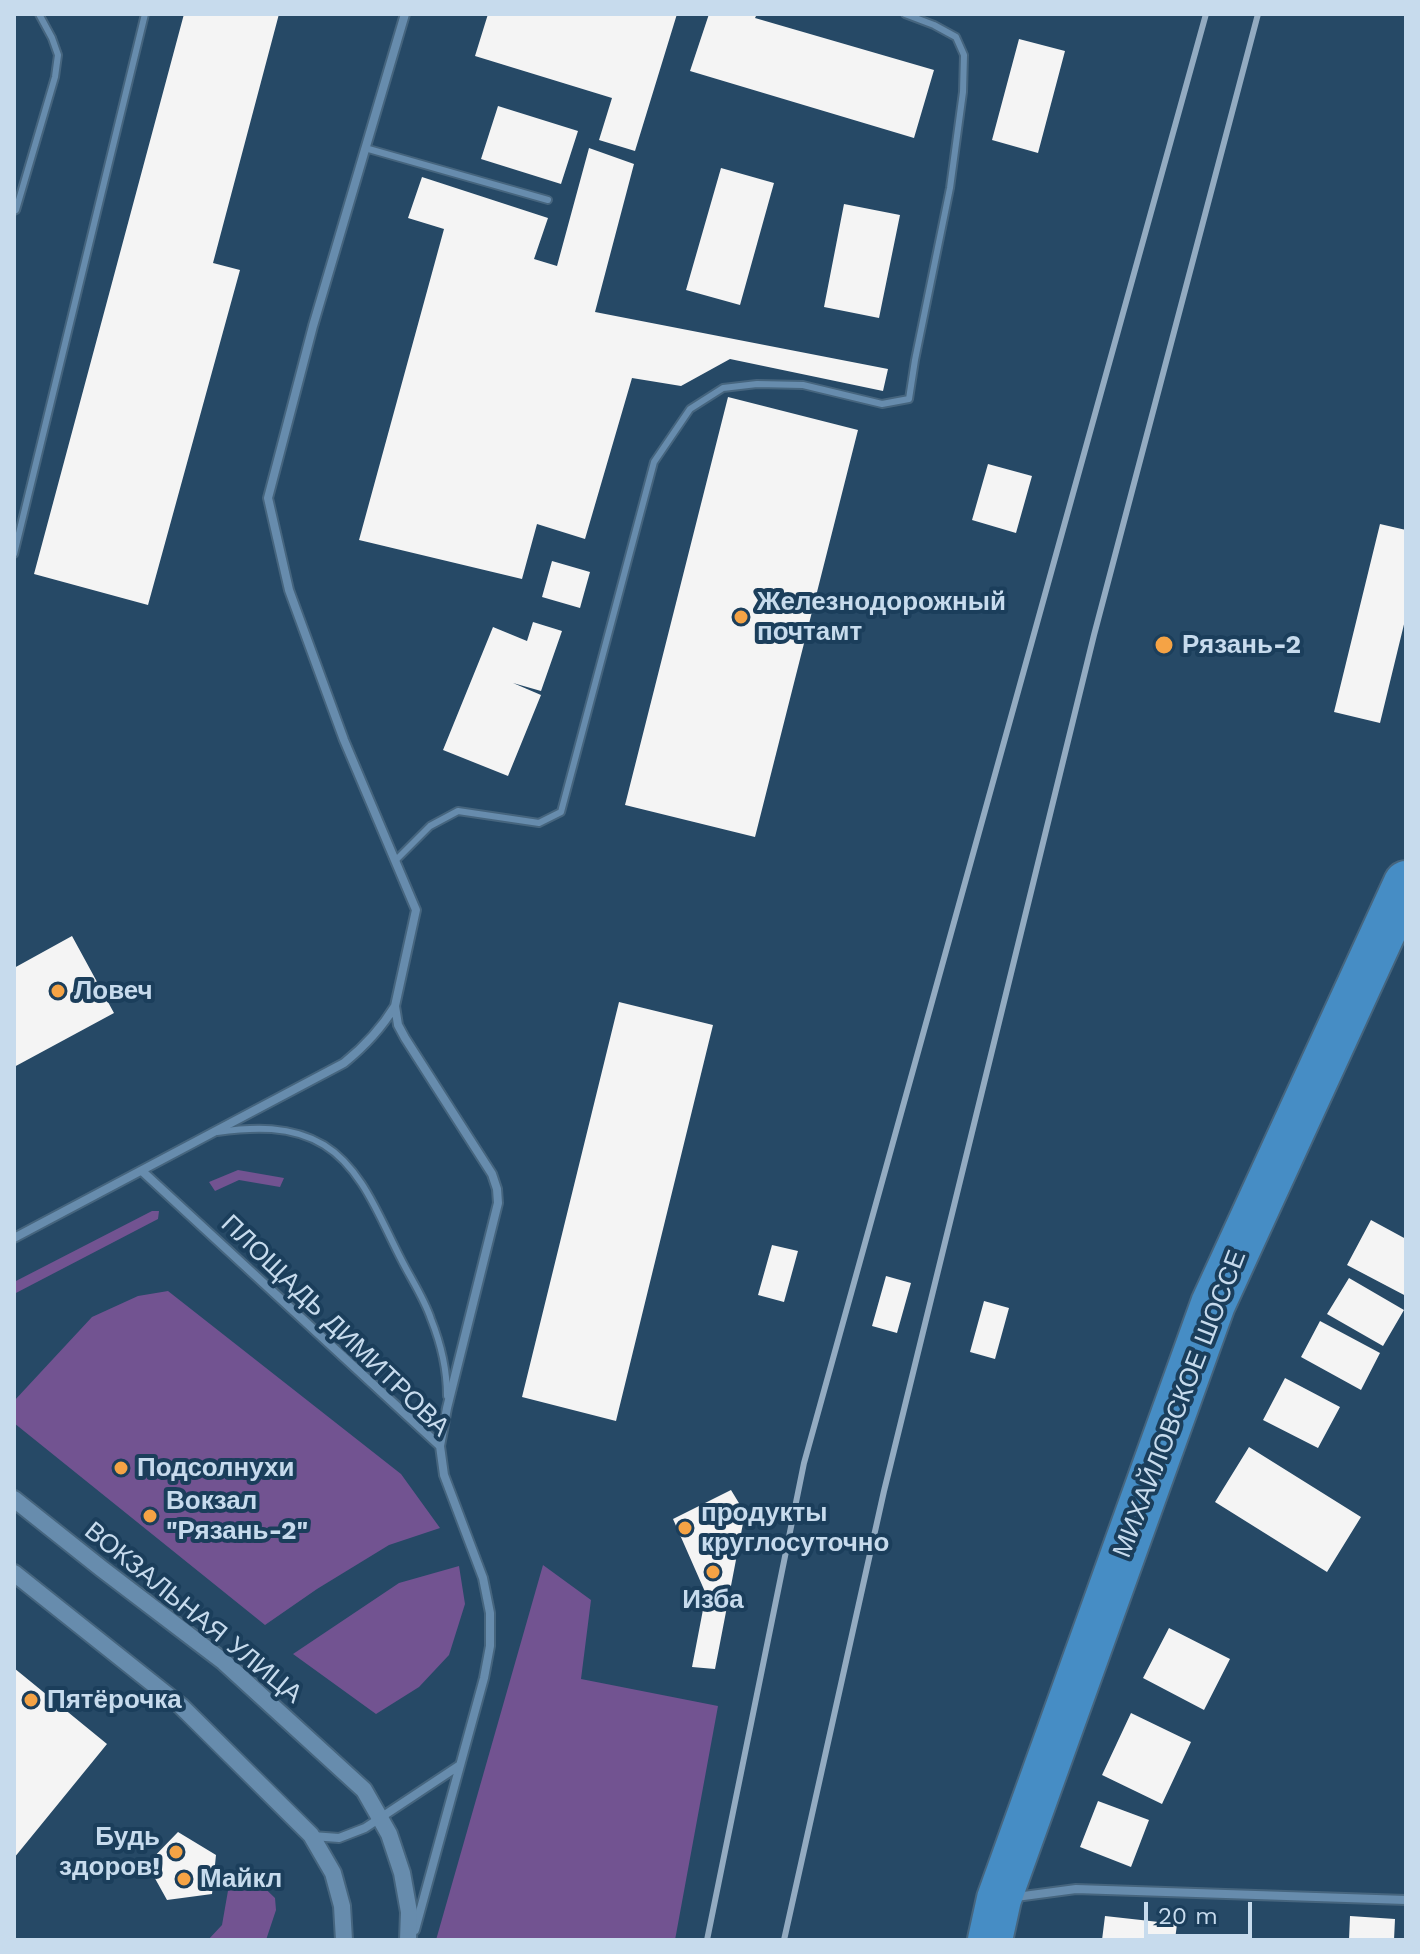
<!DOCTYPE html>
<meta charset="utf-8">
<style>
body{margin:0}
#map{position:relative;width:1420px;height:1954px;overflow:hidden;background:#264966;font-family:"Work Sans",sans-serif}
canvas{display:block}
.frame{position:absolute;inset:0;border:16px solid #c7dbed;pointer-events:none}
.scale{position:absolute;left:1144px;top:1902px;width:108px;height:36px;box-sizing:border-box;border:4px solid #c7dbed;border-top:0;padding-left:10px;font-size:24px;line-height:28px;white-space:nowrap;color:#c7dbed;-webkit-text-stroke:6px #1b3e5b;paint-order:stroke}
</style>
<div id="map">
<canvas width="1420" height="1954"></canvas>
<div class="frame"></div>
<div class="scale">20 m</div>
</div>
<script>
const g = document.querySelector('canvas').getContext('2d');
g.lineJoin = 'round';
function fillPath(path, color) {
  g.fillStyle = color;
  g.fill(path, 'evenodd');
}
function stroke(path, color, width, dash) {
  g.strokeStyle = color;
  g.lineWidth = width;
  g.lineCap = dash ? 'butt' : 'round';
  g.setLineDash(dash || []);
  g.stroke(path);
}
function label(font, color, halo, rows, align = 'center') {
  g.font = font + ' "Work Sans",sans-serif';
  g.lineWidth = 8;
  g.setLineDash([]);
  g.textBaseline = 'middle';
  g.strokeStyle = halo;
  g.fillStyle = color;
  for (const [text, x, y, turn = 0] of rows) {
    g.save();
    g.translate(x, y);
    g.rotate((+turn || 0) * Math.PI / 180);
    g.textAlign = isNaN(turn) ? turn : align;
    if (halo) g.strokeText(text, 0, 0);
    g.fillText(text, 0, 0);
    g.restore();
  }
}
fillPath(new Path2D(`
 M 238,1170 L 284,1178 L 280,1187 L 239,1180 L 215,1191 L 209,1182 Z
 M 152,1211 L 159,1211 L 158,1219 L 14,1294 L 14,1282 Z
 M 168,1291 L 401,1474 L 440,1528 L 389,1545 L 317,1589 L 265,1625 L 14,1423 L 14,1401 L 92,1317 L 138,1296 Z
 M 543,1565 L 591,1600 L 581,1679 L 718,1706 L 675,1940 L 436,1940 Z
 M 459,1566 L 465,1604 L 449,1655 L 419,1687 L 376,1714 L 293,1654 L 399,1583 Z
 M 249,1873 L 275,1898 L 276,1910 L 266,1940 L 208,1940 L 222,1925 L 229,1885 Z`), '#725391');
fillPath(new Path2D(`
 M 184,14 L 279,14 L 213,263 L 240,270 L 148,605 L 34,574 Z
 M 488,14 L 677,14 L 635,151 L 599,140 L 612,98 L 475,56 Z
 M 709,14 L 757,14 L 755,18 L 934,70 L 914,138 L 690,71 Z
 M 1019,39 L 1065,51 L 1038,153 L 992,140 Z
 M 498,106 L 578,131 L 561,184 L 481,159 Z
 M 589,148 L 634,164 L 595,312 L 888,369 L 883,391 L 730,359 L 681,386 L 632,378 L 585,539 L 537,524 L 522,579 L 359,540 L 444,229 L 408,218 L 422,177 L 548,218 L 534,259 L 557,266 Z
 M 721,168 L 774,183 L 740,305 L 686,290 Z
 M 844,204 L 900,215 L 879,318 L 824,307 Z
 M 728,397 L 858,430 L 755,837 L 625,805 Z
 M 988,464 L 1032,476 L 1016,533 L 972,520 Z
 M 1380,524 L 1406,530 L 1406,616 L 1380,723 L 1334,712 Z
 M 552,561 L 590,572 L 580,608 L 542,597 Z
 M 533,622 L 562,631 L 541,691 L 513,683 L 541,695 L 508,776 L 443,750 L 493,627 L 527,641 Z
 M 72,936 L 114,1013 L 14,1067 L 14,968 Z
 M 619,1002 L 713,1025 L 616,1421 L 522,1397 Z
 M 1371,1220 L 1406,1239 L 1406,1296 L 1347,1265 Z
 M 772,1245 L 798,1251 L 784,1302 L 758,1295 Z
 M 886,1276 L 911,1283 L 897,1333 L 872,1326 Z
 M 1349,1278 L 1404,1310 L 1383,1346 L 1327,1314 Z
 M 984,1301 L 1009,1308 L 995,1359 L 970,1352 Z
 M 1320,1321 L 1380,1353 L 1361,1390 L 1301,1357 Z
 M 1285,1378 L 1340,1407 L 1318,1448 L 1263,1420 Z
 M 1249,1447 L 1361,1517 L 1327,1572 L 1215,1502 Z
 M 731,1490 L 745,1513 L 715,1669 L 692,1667 L 706,1594 L 673,1519 Z
 M 1169,1628 L 1230,1659 L 1204,1710 L 1143,1678 Z
 M 14,1668 L 107,1744 L 14,1858 Z
 M 1131,1713 L 1191,1742 L 1162,1804 L 1102,1775 Z
 M 1098,1801 L 1149,1820 L 1131,1867 L 1080,1847 Z
 M 178,1832 L 216,1855 L 212,1894 L 167,1900 L 147,1864 Z
 M 1105,1916 L 1177,1924 L 1175,1940 L 1102,1940 Z
 M 1350,1916 L 1395,1919 L 1394,1940 L 1349,1940 Z`), '#f4f4f4');
const lane = new Path2D(`
 M 365,148 L 548,200
 M 14,211 L 16,210 L 55,77 L 58,55 L 52,38 L 39,14
 M 14,554 L 145,14
 M 396,860 L 430,826 L 458,811 L 539,823 L 561,812 L 654,462 L 690,409 L 723,388 L 757,384 L 803,385 L 882,404 L 909,399 L 915,360 L 950,188 L 963,92 L 964,55 L 956,37 L 934,25 L 905,14
 M 217,1132 C 253,1127 291,1125 324,1145 C 363,1169 380,1219 401,1259 C 411,1279 424,1298 431,1319 C 441,1344 447,1370 447,1396`);
const street = new Path2D(`
 M 395,1006 L 416,910 L 344,740 L 289,590 L 268,498 L 313,326 L 405,14
 M 142,1171 L 440,1446 L 444,1475 L 483,1578 L 490,1613 L 490,1646 L 484,1678 L 415,1930
 M 14,1238 L 344,1063 C 365,1046 381,1029 395,1006 L 398,1025 L 405,1038 L 492,1174 L 497,1189 L 498,1203 L 447,1408 L 440,1446
 M 312,1836 L 339,1838 L 365,1828 L 460,1765
 M 1016,1897 L 1076,1889 L 1406,1900`);
const secondary = new Path2D(`
 M 14,1499 L 102,1569 L 224,1662 L 364,1790 L 389,1834 L 402,1873 L 409,1912 L 408,1940
 M 14,1573 L 181,1706 L 311,1835 L 333,1873 L 342,1906 L 344,1940`);
const primary = new Path2D(`
 M 990,1940 L 999,1899 L 1213,1304 L 1406,883`);
stroke(lane, '#46657e', 10);
stroke(street, '#46657e', 12);
stroke(secondary, '#46657e', 20);
stroke(primary, '#46657e', 48);
stroke(lane, '#678cad', 6);
stroke(street, '#678cad', 8);
stroke(secondary, '#678cad', 16);
stroke(primary, '#468dc5', 44);
stroke(new Path2D(`
 M 707,1940 L 804,1463 L 1206,14
 M 784,1940 L 884,1491 L 1094,635 L 1258,14`), '#93abc1', 6);
for (const [x, y, r, color] of [
 [741,617,8,"#f5a345"],
 [1164,645,10,"#f5a345"],
 [58,991,8,"#f5a345"],
 [121,1468,8,"#f5a345"],
 [150,1516,8,"#f5a345"],
 [685,1528,8,"#f5a345"],
 [713,1572,8,"#f5a345"],
 [31,1700,8,"#f5a345"],
 [176,1852,8,"#f5a345"],
 [184,1879,8,"#f5a345"]
]) {
  const dot = new Path2D();
  dot.arc(x, y, r, 0, 2 * Math.PI);
  g.fillStyle = color;
  g.fill(dot);
  stroke(dot, '#1b3e5b', 3);
}
label('bold 26px', '#c7dbed', '#1b3e5b', [
 ["Железнодорожный",757,602],
 ["почтамт",757,632],
 ["Рязань-2",1182,645],
 ["Ловеч",74,991],
 ["Подсолнухи",137,1468],
 ["Вокзал",166,1501],
 ["\"Рязань-2\"",166,1531],
 ["продукты",701,1513],
 ["круглосуточно",701,1543],
 ["Изба",713,1600,"center"],
 ["Пятёрочка",47,1700],
 ["Будь",160,1837,"right"],
 ["здоров!",160,1867,"right"],
 ["Майкл",200,1879]
], 'left');
label('26px', '#c7dbed', '#1b3e5b', [
 ["ПЛОЩАДЬ ДИМИТРОВА",335,1326,44],
 ["МИХАЙЛОВСКОЕ ШОССЕ",1180,1404,-69],
 ["ВОКЗАЛЬНАЯ УЛИЦА",193,1613,39]
]);
</script>
